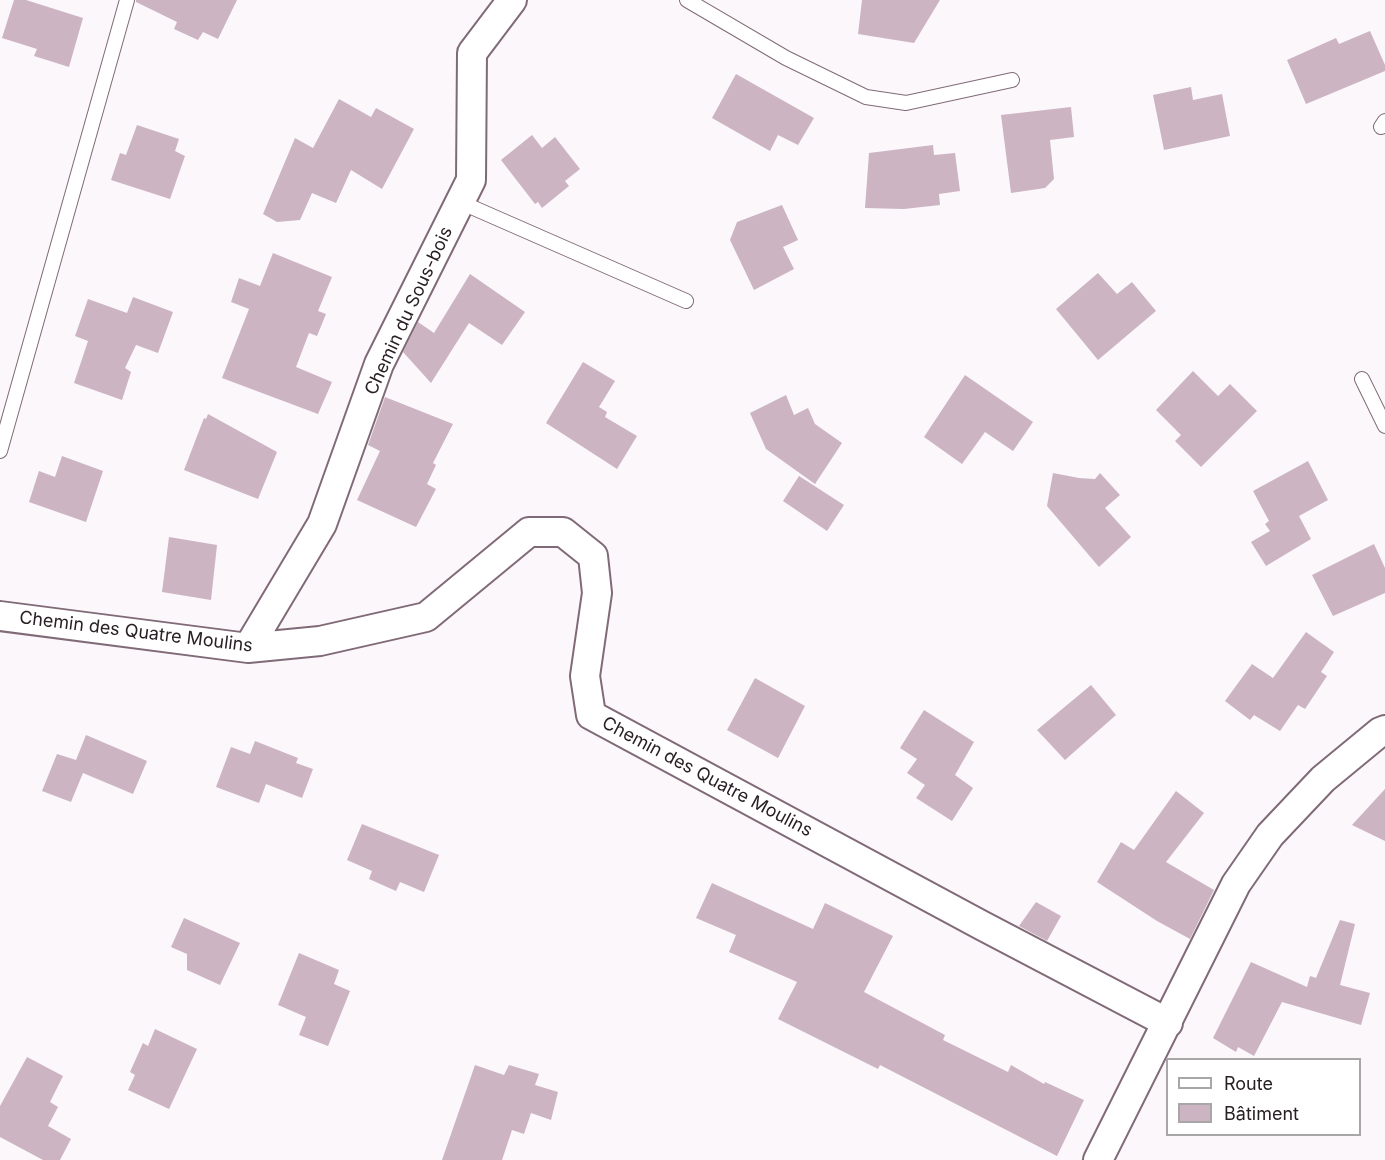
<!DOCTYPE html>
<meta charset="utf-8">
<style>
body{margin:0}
#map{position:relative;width:1385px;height:1160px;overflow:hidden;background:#fcf7fa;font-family:Inter,sans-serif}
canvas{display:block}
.legend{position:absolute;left:1166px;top:1058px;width:195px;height:78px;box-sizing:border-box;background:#fff;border:2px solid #a9a6a8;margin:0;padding:8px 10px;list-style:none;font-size:18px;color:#292025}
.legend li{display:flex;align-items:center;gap:12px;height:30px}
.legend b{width:30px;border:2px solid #a9a6a8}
</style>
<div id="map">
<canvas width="1385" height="1160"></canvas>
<ul class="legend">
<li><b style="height:8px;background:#fff"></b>Route</li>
<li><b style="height:16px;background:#ccb4c3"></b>Bâtiment</li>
</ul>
</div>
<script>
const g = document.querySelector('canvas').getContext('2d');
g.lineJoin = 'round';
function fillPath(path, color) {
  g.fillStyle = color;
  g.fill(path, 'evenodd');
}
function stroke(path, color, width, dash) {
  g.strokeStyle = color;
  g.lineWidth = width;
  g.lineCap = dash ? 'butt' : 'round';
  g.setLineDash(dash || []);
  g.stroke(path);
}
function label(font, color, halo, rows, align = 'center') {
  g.font = font + ' Inter,sans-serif';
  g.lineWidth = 5;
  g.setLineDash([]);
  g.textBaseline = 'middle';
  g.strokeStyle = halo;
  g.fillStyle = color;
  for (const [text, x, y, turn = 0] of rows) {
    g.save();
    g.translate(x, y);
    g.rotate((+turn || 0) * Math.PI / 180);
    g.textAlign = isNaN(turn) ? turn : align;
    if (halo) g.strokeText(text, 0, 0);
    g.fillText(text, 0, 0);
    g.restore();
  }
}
fillPath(new Path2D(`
 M 14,0 L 26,0 L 83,18 L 69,67 L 34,56 L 37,49 L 2,38 Z
 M 136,0 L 237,0 L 218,39 L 203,32 L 198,40 L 174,29 L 177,22 L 136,2 Z
 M 862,0 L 940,0 L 914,43 L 858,34 Z
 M 1370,31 L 1385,65 L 1385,71 L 1306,104 L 1287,60 L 1336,38 L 1339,44 Z
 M 736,74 L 814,118 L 798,145 L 778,135 L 770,151 L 712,118 Z
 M 1191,87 L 1193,100 L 1222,94 L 1230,136 L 1164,150 L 1153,95 Z
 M 339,99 L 371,117 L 376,108 L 414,129 L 382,189 L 351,170 L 336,203 L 312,193 L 300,220 L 277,222 L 263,214 L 295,138 L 313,148 Z
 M 1071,107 L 1074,137 L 1050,140 L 1054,179 L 1045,188 L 1011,193 L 1001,115 Z
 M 137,125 L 179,139 L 175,151 L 185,156 L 170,199 L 111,180 L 120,153 L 126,155 Z
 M 532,135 L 542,148 L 555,137 L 580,169 L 565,181 L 569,186 L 542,208 L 538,202 L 535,204 L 501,160 Z
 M 933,145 L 934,155 L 955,153 L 960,191 L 939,194 L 940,205 L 904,209 L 865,208 L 869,153 Z
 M 782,205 L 798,240 L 783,247 L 794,269 L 754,290 L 730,240 L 737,222 Z
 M 273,253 L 332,277 L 318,311 L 326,314 L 317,336 L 309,333 L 296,367 L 332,382 L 318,414 L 222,378 L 249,309 L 231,302 L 239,278 L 260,286 Z
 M 1098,273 L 1117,294 L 1132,282 L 1156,311 L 1098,360 L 1056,309 Z
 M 470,274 L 525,312 L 502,345 L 469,323 L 431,383 L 403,352 L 418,322 L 434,333 Z
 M 133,297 L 173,312 L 158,353 L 136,345 L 125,368 L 131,372 L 122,400 L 74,383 L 88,341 L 75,336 L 88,299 L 127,313 Z
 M 583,362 L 615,381 L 599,407 L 607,412 L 605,417 L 637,436 L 617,469 L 546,423 Z
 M 1193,371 L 1218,396 L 1230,384 L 1257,411 L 1201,467 L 1175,441 L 1181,435 L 1156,410 Z
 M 965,375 L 1033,422 L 1013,451 L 985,432 L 962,464 L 924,437 Z
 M 786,395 L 794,415 L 808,408 L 815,424 L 842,443 L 815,484 L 766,449 L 750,413 Z
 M 385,397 L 453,424 L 433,463 L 436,465 L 427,484 L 436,489 L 416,527 L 357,500 L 380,451 L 368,445 Z
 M 208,414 L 277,452 L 258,499 L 184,470 L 204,418 L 206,419 Z
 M 62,456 L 103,471 L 86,522 L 29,502 L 39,471 L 55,477 Z
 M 1308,461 L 1328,500 L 1299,516 L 1311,539 L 1266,566 L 1251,542 L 1270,531 L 1265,524 L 1269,521 L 1253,491 Z
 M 1053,473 L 1079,478 L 1095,479 L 1100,473 L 1120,495 L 1105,508 L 1131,537 L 1099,567 L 1047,506 Z
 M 799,476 L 844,505 L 827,531 L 783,501 Z
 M 169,537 L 217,545 L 211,600 L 162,592 Z
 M 1374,544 L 1385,568 L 1385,593 L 1333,616 L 1312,575 Z
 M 1306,632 L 1334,652 L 1321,672 L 1327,676 L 1305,709 L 1298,705 L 1280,731 L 1254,715 L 1250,720 L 1225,701 L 1252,664 L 1273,678 Z
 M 755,678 L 805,706 L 778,758 L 727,730 Z
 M 1091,685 L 1116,715 L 1065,760 L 1037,730 Z
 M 924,710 L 974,742 L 955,775 L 973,788 L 952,821 L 916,798 L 925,785 L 907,773 L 917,759 L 900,748 Z
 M 86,735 L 147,761 L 133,794 L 83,773 L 71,802 L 42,791 L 57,754 L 76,760 Z
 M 255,741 L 298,758 L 296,763 L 313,769 L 302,798 L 266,784 L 259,803 L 216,787 L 231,747 L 250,754 Z
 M 1385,789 L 1385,841 L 1352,825 Z
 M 1176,791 L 1204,813 L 1166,862 L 1214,890 L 1190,939 L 1157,921 L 1097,882 L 1121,842 L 1134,850 Z
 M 362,824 L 439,855 L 424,892 L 400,882 L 396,891 L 369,879 L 372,871 L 347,860 Z
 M 712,883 L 813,929 L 825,903 L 893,936 L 864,992 L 945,1035 L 943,1040 L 1008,1072 L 1011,1065 L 1044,1084 L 1045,1082 L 1084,1100 L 1057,1156 L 880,1065 L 878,1069 L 778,1019 L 797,982 L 729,952 L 736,935 L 696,918 Z
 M 1036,902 L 1061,916 L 1047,941 L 1019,926 Z
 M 184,918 L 240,943 L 220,985 L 187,970 L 187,954 L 171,947 Z
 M 1340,920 L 1355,924 L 1340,985 L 1370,993 L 1361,1025 L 1282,1002 L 1254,1056 L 1238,1047 L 1236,1052 L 1213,1038 L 1251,962 L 1307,987 L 1310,976 L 1316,978 Z
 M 299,953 L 339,970 L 334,984 L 350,991 L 328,1046 L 299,1035 L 306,1017 L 278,1005 Z
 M 155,1029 L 197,1049 L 169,1109 L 128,1090 L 135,1075 L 130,1072 L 143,1043 L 148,1046 Z
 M 27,1057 L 63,1076 L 50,1102 L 58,1107 L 48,1126 L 71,1139 L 60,1160 L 43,1160 L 0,1137 L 0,1106 Z
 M 475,1065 L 504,1075 L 509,1065 L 539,1074 L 535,1085 L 558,1092 L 551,1120 L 531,1113 L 524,1134 L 512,1130 L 502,1160 L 442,1160 Z`), '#ccb4c3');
const lane = new Path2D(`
 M 687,0 L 786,58 L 866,97 L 906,103 L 1012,80
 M 1381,127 L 1385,121
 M 460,202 L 686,301
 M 1362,379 L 1385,426
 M 0,451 L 127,0`);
const street = new Path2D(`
 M 0,616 L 248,648 L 320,641 L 426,617 L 529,532 L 563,532 L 593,556 L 597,593 L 585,676 L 591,715 L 981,925 L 1168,1023
 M 248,648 L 322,524 L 379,364 L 471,180 L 472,53 L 512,0
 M 1098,1160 L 1236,884 L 1270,835 L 1323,779 L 1380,732 L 1385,730`);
stroke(lane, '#806a77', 16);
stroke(street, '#806a77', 32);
stroke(lane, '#fff', 14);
stroke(street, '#fff', 28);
label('18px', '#292025', '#fff', [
 ["Chemin du Sous-bois",409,311,-65],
 ["Chemin des Quatre Moulins",136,632,7],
 ["Chemin des Quatre Moulins",707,777,28]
]);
</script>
